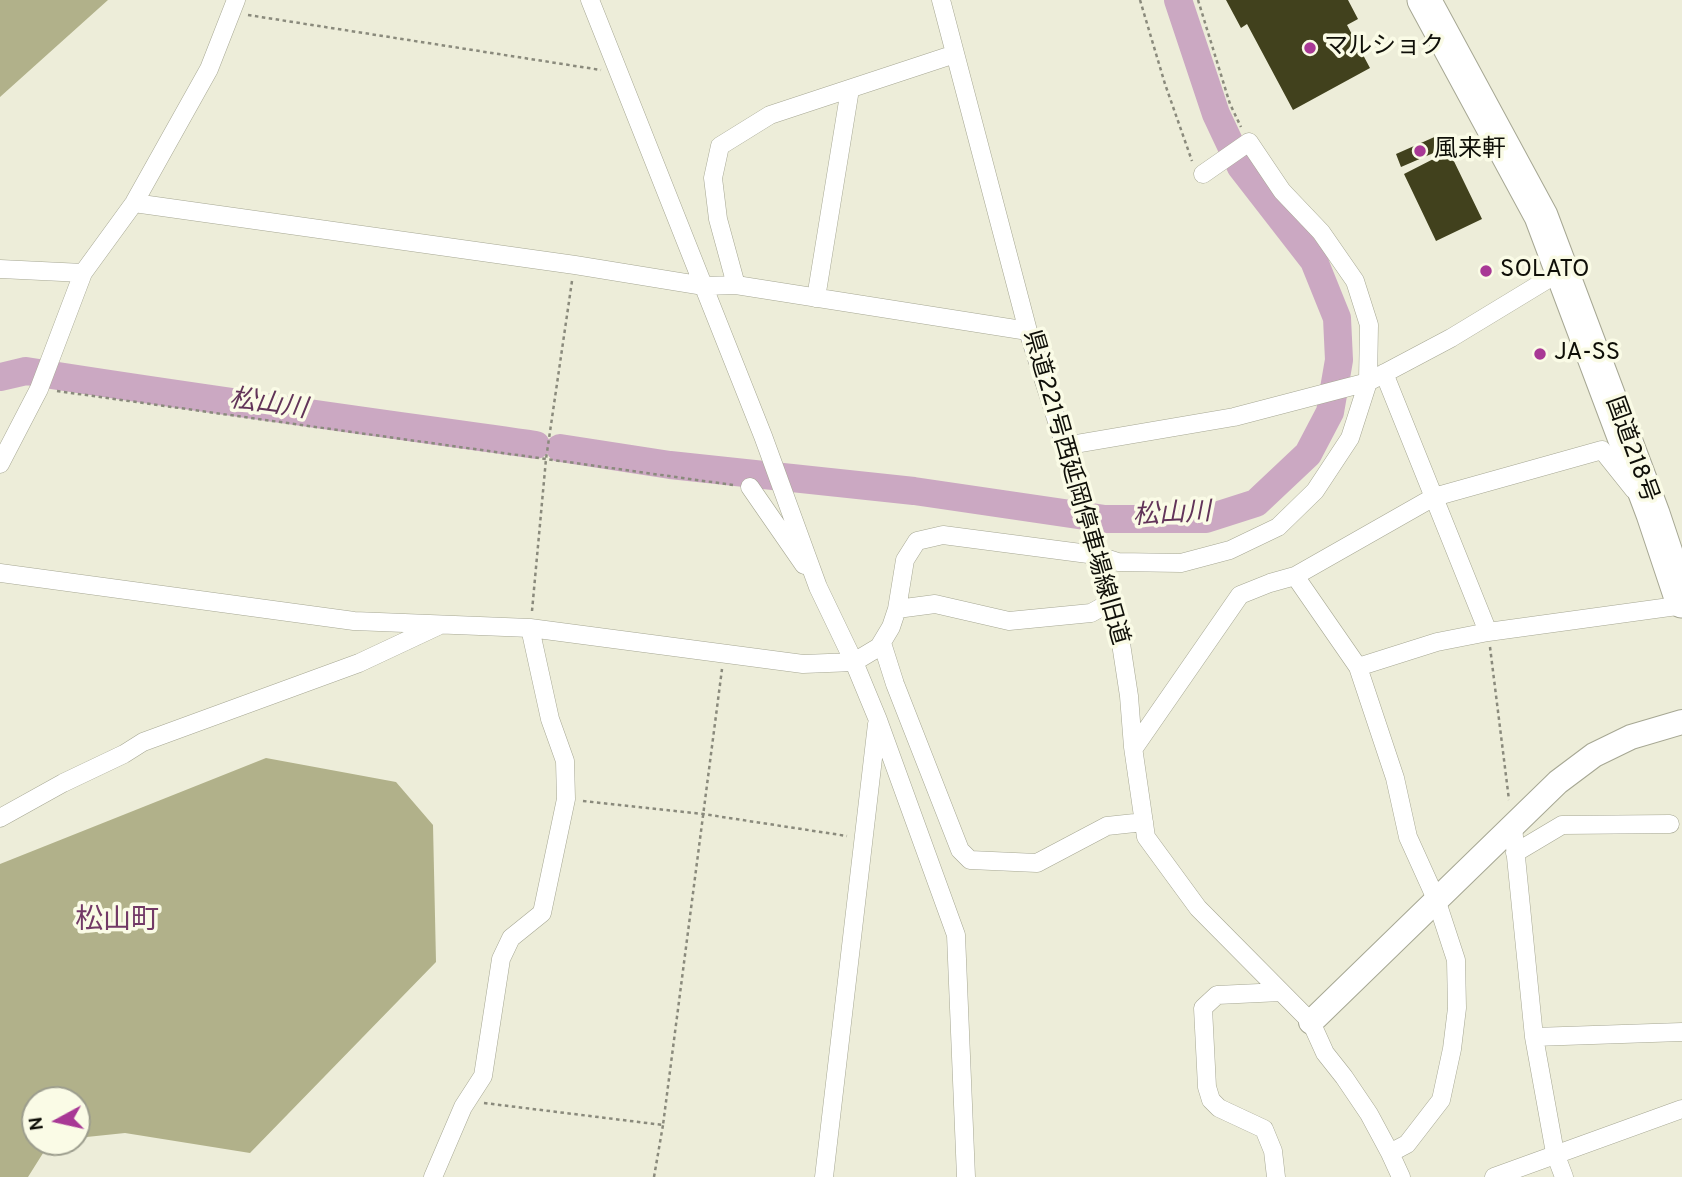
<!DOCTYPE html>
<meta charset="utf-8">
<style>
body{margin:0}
#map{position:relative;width:1682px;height:1177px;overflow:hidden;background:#ededd9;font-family:Overpass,sans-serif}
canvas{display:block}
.north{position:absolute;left:21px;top:1086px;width:70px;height:70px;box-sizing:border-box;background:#fafbe6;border:2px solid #9c9d8d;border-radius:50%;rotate:262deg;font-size:19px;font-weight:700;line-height:28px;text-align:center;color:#0f0f08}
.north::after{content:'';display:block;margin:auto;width:24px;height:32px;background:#a83895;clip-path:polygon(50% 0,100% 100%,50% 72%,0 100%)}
</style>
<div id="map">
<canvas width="1682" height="1177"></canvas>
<div class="north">N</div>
</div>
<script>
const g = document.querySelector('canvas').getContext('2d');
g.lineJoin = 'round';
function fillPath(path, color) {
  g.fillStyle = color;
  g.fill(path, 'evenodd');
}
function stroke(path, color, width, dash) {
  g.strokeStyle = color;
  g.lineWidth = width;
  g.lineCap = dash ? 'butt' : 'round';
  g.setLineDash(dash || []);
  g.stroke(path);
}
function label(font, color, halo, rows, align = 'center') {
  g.font = font + ' Overpass,"Noto Sans JP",sans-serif';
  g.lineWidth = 7;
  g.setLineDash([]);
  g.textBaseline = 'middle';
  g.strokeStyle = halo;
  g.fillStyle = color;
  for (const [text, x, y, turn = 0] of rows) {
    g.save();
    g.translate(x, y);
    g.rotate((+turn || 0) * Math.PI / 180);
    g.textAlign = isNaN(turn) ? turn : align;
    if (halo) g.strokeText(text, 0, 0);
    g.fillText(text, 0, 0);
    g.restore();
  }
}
fillPath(new Path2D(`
 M 0,0 L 108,0 L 0,97 Z
 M 266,758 L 396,782 L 433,825 L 436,962 L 250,1153 L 125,1133 L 77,1138 L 77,1100 L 35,1100 L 35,1142 L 50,1142 L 28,1177 L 0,1177 L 0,864 Z`), '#b1b18a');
stroke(new Path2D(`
 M 0,377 L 26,371 C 196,398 366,421 536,445
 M 560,448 L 670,465 L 914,491 L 1105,519 L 1206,519 L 1256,503 L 1308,454 L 1330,412 L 1339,360 L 1337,318 L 1314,261 L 1241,167 L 1216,114 L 1178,0`), '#cba8c2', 28);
fillPath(new Path2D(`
 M 1226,0 L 1348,0 L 1358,19 L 1347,25 L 1370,68 L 1293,110 L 1247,24 L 1241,28 Z
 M 1439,135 L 1445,148 L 1401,167 L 1396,154 Z
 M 1449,151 L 1482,219 L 1436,241 L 1404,174 Z`), '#41411d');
const street = new Path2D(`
 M 590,0 L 763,436 L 818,587 L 854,662 L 878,720 L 956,935 L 966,1177
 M 941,0 L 1028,331 L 1077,484 L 1118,624 L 1129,696 L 1133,747 L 1146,837 L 1198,908 L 1311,1022 L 1325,1053 L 1344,1077 L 1369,1114 L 1390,1153 L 1401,1177
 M 134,203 L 575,265 L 704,286 L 736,285 L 1028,331
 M 0,269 L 83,273
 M 736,285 L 718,219 L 713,178 L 720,146 L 770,115 L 955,54
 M 816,298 L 850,89
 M 1384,373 L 1488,632
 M 1064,446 L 1234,417 L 1368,382 L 1451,338 L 1563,270
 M 0,464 L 39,389 L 83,273 L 134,203 L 209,69 L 236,0
 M 750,487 L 804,565
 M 0,573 L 354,621 L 530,628 L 803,664 L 854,662 L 879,647 L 891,627 L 897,609 L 935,604 L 1009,621 L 1091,613 L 1111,602
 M 1295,576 L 1434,497 L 1602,450 L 1634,490
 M 897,609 L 905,560 L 917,541 L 943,535 L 1096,555 L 1118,562 L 1181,563 L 1230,550 L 1278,527 L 1315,491 L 1350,438 L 1368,382 L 1369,325 L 1355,281 L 1321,232 L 1282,191 L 1249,142 L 1203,174
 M 882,643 L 895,684 L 960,850 L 970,860 L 1037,863 L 1107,826 L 1144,822
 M 1358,667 L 1437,642 L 1488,632 L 1677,606 L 1682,602
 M 1134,748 L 1240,595 L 1270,583 L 1295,576 L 1358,667 L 1395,778 L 1408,837 L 1436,899 L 1456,960 L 1457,1008 L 1452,1049 L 1441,1100 L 1407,1144 L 1390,1153
 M 0,818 L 63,783 L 124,754 L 143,742 L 359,663 L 438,626
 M 1513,827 L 1534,1037 L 1555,1153 L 1564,1177
 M 1515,853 L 1562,825 L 1670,824
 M 1534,1037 L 1682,1032
 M 433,1177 L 463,1107 L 483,1076 L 501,959 L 511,938 L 542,913 L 566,799 L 565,761 L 550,719 L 530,628
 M 824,1177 L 877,724
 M 1276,1177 L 1273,1151 L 1264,1129 L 1219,1108 L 1211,1100 L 1207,1087 L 1203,1008 L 1217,995 L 1281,992
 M 1494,1177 L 1682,1109`);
const secondary = new Path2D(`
 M 1311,1022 L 1558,782 L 1594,755 L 1631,737 L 1682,722`);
const highway = new Path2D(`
 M 1424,0 L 1541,216 L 1653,514 L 1682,601`);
stroke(street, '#a6a793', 19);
stroke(secondary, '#a6a793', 26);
stroke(highway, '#a6a793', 35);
stroke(new Path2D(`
 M 1140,0 L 1165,84 L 1192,161
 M 1198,0 L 1230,104 L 1241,127
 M 248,15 L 601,70
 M 57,391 L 733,485
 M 532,611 L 546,459 L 572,281
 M 1490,647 L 1509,800
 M 583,801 L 703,814 L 847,836
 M 484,1103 L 663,1125 L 722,669
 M 654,1177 L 663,1125`), '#8a8a7c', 2.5, [3.5, 3.5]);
stroke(street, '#fff', 18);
stroke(secondary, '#fff', 24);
stroke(highway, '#fff', 33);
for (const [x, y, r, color] of [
 [1310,48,7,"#a83895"],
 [1420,151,7,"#a83895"],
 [1486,271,7,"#a83895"],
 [1540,354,7,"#a83895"]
]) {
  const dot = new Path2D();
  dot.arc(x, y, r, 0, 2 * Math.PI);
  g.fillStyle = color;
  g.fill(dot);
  stroke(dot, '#fafbe6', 2.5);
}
label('24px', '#0f0f08', '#fafbe6', [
 ["マルショク",1324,48],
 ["風来軒",1434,151],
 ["SOLATO",1500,271],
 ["JA-SS",1554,354]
], 'left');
label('24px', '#0f0f08', '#fafbe6', [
 ["国道218号",1630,450,70],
 ["県道221号西延岡停車場線旧道",1074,488,74]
]);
label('italic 26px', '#623459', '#fafbe6', [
 ["松山川",268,406,8],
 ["松山川",1172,516,-3]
]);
label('28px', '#723966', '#fafbe6', [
 ["松山町",117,922]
]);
</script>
